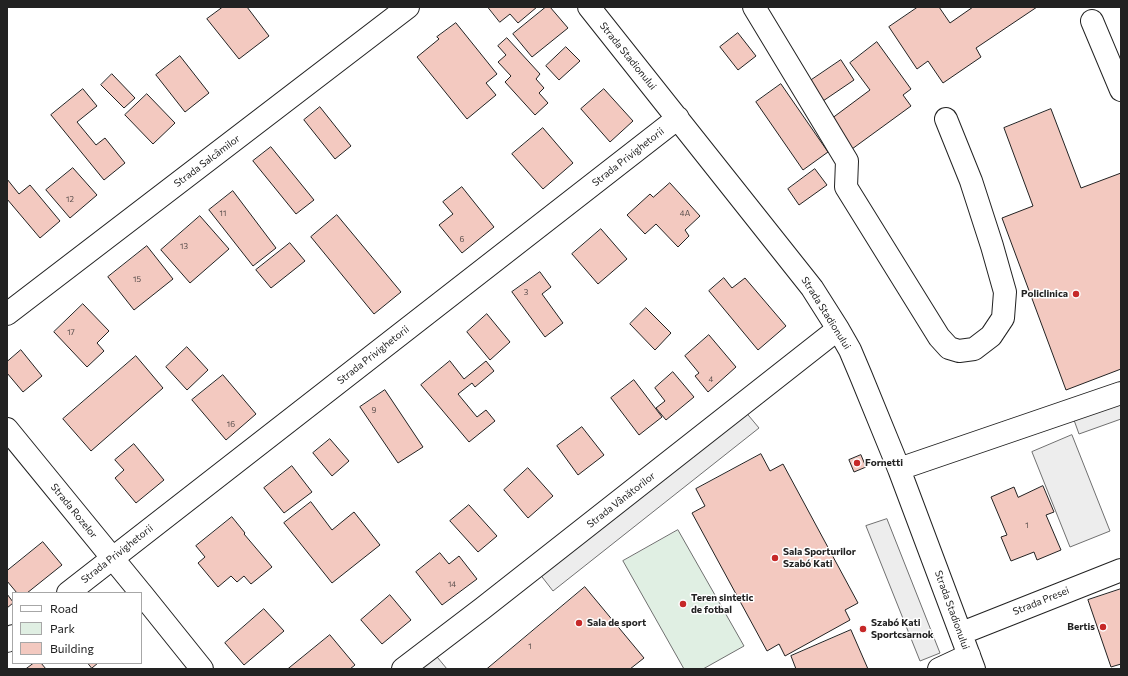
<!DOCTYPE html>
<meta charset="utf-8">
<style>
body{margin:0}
#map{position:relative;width:1128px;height:676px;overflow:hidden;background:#fff;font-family:Commissioner,sans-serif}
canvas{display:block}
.frame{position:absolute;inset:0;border:8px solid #222;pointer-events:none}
.legend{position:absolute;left:12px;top:592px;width:130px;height:72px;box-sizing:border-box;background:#fff;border:1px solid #a7a7a7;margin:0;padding:5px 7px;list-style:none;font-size:12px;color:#222}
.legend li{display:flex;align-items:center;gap:8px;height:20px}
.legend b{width:20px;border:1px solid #a7a7a7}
</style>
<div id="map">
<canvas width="1128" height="676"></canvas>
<div class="frame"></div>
<ul class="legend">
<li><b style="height:5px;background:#fff"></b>Road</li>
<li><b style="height:11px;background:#e0efe3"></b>Park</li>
<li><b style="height:11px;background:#f3c9c0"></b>Building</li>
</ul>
</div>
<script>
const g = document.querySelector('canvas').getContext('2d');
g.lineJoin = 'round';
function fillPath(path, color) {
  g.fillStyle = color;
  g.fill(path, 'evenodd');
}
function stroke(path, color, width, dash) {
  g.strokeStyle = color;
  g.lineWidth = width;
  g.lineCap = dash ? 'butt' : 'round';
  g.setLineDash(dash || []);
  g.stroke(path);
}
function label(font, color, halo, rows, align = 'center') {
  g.font = font + ' Commissioner,sans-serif';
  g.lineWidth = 3;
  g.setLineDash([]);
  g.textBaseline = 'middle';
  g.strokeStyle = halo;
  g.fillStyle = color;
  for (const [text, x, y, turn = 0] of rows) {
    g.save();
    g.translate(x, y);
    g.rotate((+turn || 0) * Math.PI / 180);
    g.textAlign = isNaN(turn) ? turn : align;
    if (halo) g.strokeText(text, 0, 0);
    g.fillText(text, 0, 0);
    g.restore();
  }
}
const green = new Path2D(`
 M 678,530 L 744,646 L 703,669 L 684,669 L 623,561 Z`);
fillPath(green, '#e0efe3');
stroke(green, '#6f6f6f', 1);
const parking = new Path2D(`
 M 1121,402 L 1121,419 L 1079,434 L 1074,420 Z
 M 744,410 L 759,428 L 553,591 L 539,573 Z
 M 1072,435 L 1110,531 L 1070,547 L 1032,452 Z
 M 887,519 L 940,653 L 920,661 L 866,526 Z
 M 433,652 L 447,669 L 411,669 Z`);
fillPath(parking, '#ededed');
stroke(parking, '#6f6f6f', 1);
const building = new Path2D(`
 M 223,7 L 247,7 L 269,36 L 239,59 L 207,19 Z
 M 488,7 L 537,7 L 518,23 L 510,14 L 500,22 Z
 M 546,7 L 550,7 L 568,28 L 532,57 L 513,34 Z
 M 918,7 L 939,7 L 950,23 L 973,7 L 1037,7 L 976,48 L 981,57 L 943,83 L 928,61 L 917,69 L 889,27 Z
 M 456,23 L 497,74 L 486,83 L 496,95 L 467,119 L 417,57 L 439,39 L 437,37 Z
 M 738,33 L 756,56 L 738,70 L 720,47 Z
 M 507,38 L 540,74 L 536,79 L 544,88 L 539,93 L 548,103 L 535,115 L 505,82 L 511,76 L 498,62 L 506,55 L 498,46 Z
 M 877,42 L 911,89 L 903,95 L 911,106 L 852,149 L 831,119 L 870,90 L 850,63 Z
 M 566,47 L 580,61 L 559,80 L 546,66 Z
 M 180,56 L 209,93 L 185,112 L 156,75 Z
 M 841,60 L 854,80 L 823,101 L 810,81 Z
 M 112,74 L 135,98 L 124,108 L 101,85 Z
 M 781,84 L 828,152 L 803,170 L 756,102 Z
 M 83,89 L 97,106 L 77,122 L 96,145 L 105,138 L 125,163 L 104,180 L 51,115 Z
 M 604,89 L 633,121 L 610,142 L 581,109 Z
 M 147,94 L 175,123 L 153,144 L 125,115 Z
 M 320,107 L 351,146 L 335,159 L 304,120 Z
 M 1051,109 L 1081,188 L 1121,173 L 1121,369 L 1066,390 L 1002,218 L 1033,206 L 1004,128 Z
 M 543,128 L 573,163 L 543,189 L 512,154 Z
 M 271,147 L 314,200 L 296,214 L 253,161 Z
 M 73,168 L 97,195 L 70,218 L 46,190 Z
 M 815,169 L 827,185 L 799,205 L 788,189 Z
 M 7,179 L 19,194 L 30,185 L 60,221 L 40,238 L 7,199 Z
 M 670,183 L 700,216 L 685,230 L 689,236 L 678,247 L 656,224 L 645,234 L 627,215 L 650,194 L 653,197 Z
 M 462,187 L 494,227 L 462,253 L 439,225 L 453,214 L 443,202 Z
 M 233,191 L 276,248 L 253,266 L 209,210 Z
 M 337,215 L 401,292 L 374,314 L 311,237 Z
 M 200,216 L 229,249 L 190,283 L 161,250 Z
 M 601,229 L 627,259 L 598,284 L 572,254 Z
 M 290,243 L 305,261 L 271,288 L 256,270 Z
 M 147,246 L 173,279 L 134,310 L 108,277 Z
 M 540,272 L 551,287 L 542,294 L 563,323 L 545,337 L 512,292 Z
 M 724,278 L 732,288 L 745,278 L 786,326 L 758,350 L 709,291 Z
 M 83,304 L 109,331 L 97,343 L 104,351 L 87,367 L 54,332 Z
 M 646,308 L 671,333 L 655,350 L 630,324 Z
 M 487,314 L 510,342 L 490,360 L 467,332 Z
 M 709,335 L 736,367 L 708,392 L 695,376 L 699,373 L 685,356 Z
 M 187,347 L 208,370 L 187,390 L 166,367 Z
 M 21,350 L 42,376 L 23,392 L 7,373 L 7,362 Z
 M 136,356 L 163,388 L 91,451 L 63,419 Z
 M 450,361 L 464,379 L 486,361 L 494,371 L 475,387 L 472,383 L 458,394 L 477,417 L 486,410 L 495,421 L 469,442 L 421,385 Z
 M 673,372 L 694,397 L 666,420 L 656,408 L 665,401 L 655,388 Z
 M 223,375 L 256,414 L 226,440 L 192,400 Z
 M 634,380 L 662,417 L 639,435 L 611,398 Z
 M 385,390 L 423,447 L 398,463 L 360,407 Z
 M 582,427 L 604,455 L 578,475 L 557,446 Z
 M 330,439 L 349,461 L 332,476 L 313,453 Z
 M 134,444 L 164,480 L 136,503 L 115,478 L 124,470 L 115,460 Z
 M 761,454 L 770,471 L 783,464 L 858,603 L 845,610 L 850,620 L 785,656 L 779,644 L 767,651 L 692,513 L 705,506 L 696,489 Z
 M 861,455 L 866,467 L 854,472 L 849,460 Z
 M 292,466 L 312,492 L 284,513 L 264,488 Z
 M 528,468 L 553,496 L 528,518 L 504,490 Z
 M 1043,486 L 1054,512 L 1046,515 L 1061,550 L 1037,560 L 1034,552 L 1011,561 L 1001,537 L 1007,535 L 991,497 L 1014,487 L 1018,497 Z
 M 311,502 L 332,530 L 354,512 L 380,545 L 332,583 L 284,523 Z
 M 469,505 L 497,536 L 478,552 L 450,521 Z
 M 232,517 L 245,533 L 244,534 L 272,567 L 251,584 L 244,576 L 237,582 L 231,576 L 218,587 L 198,563 L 205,557 L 196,546 Z
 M 43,542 L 62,565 L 27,593 L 17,593 L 7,581 L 7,571 Z
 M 440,553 L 449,564 L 459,556 L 477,579 L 442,605 L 416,572 Z
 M 585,587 L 644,658 L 630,669 L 487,669 Z
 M 1121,589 L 1121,664 L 1111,667 L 1088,600 Z
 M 7,594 L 13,602 L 13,603 L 7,608 Z
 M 390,595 L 411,620 L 382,644 L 361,620 Z
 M 264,609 L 284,631 L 244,665 L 225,643 Z
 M 851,630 L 868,669 L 796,669 L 791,656 Z
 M 330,635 L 355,665 L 350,669 L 288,669 Z
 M 34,663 L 41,663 L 46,669 L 26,669 Z
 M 88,663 L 98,663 L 92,668 Z`);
fillPath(building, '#f3c9c0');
stroke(building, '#222', 1);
const minor = new Path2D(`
 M 589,7 L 812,288 L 838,329 L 850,350 L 861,376 L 899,469 L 974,669
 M 754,7 L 847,161 L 846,187 L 939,337 L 949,348 L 959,351 L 974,349 L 991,336 L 1003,318 L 1005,292 L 992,246 L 971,181 L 946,119
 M 1092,21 L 1121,90
 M 7,314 L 408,7
 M 7,429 L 141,593
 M 899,469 L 1121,393
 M 68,593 L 678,118
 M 141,593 L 202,669
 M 962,633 L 1121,570
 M 7,641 L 13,636
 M 403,669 L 483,608 L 838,329
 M 939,669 L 969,655`);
stroke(minor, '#222', 24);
stroke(minor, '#fff', 22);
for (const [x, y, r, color] of [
 [1076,294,4,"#c62828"],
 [857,463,4,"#c62828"],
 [775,558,4,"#c62828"],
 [683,604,4,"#c62828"],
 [579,623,4,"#c62828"],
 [1103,627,4,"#c62828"],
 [863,629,4,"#c62828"]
]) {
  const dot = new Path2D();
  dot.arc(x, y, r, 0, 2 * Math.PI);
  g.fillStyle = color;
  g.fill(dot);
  stroke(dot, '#fff', 1.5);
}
label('8px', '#564c4a', null, [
 ["12",70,199],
 ["11",223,213],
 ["4A",685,213],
 ["6",462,239],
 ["13",184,246],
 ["15",137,279],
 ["3",526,292],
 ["17",71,332],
 ["4",711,379],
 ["9",374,410],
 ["16",231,424],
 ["1",1027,525],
 ["14",452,584],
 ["1",530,646]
]);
label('10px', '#222', '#fff', [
 ["Strada Stadionului",628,56,51],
 ["Strada Privighetorii",628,157,-38],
 ["Strada Salcâmilor",207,161,-37],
 ["Strada Stadionului",826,313,58],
 ["Strada Privighetorii",373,355,-38],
 ["Strada Vânătorilor",621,500,-38],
 ["Strada Rozelor",74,511,51],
 ["Strada Privighetorii",117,554,-38],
 ["Strada Presei",1041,601,-22],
 ["Strada Stadionului",952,610,70]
]);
label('bold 10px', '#222', '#fff', [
 ["Policlinica",1068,294,"right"],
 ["Fornetti",865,463],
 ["Sala Sporturilor",783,552],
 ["Szabó Kati",783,564],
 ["Teren sintetic",691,598],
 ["de fotbal",691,610],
 ["Sala de sport",587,623],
 ["Szabó Kati",871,623],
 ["Sportcsarnok",871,635],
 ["Bertis",1095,627,"right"]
], 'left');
</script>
